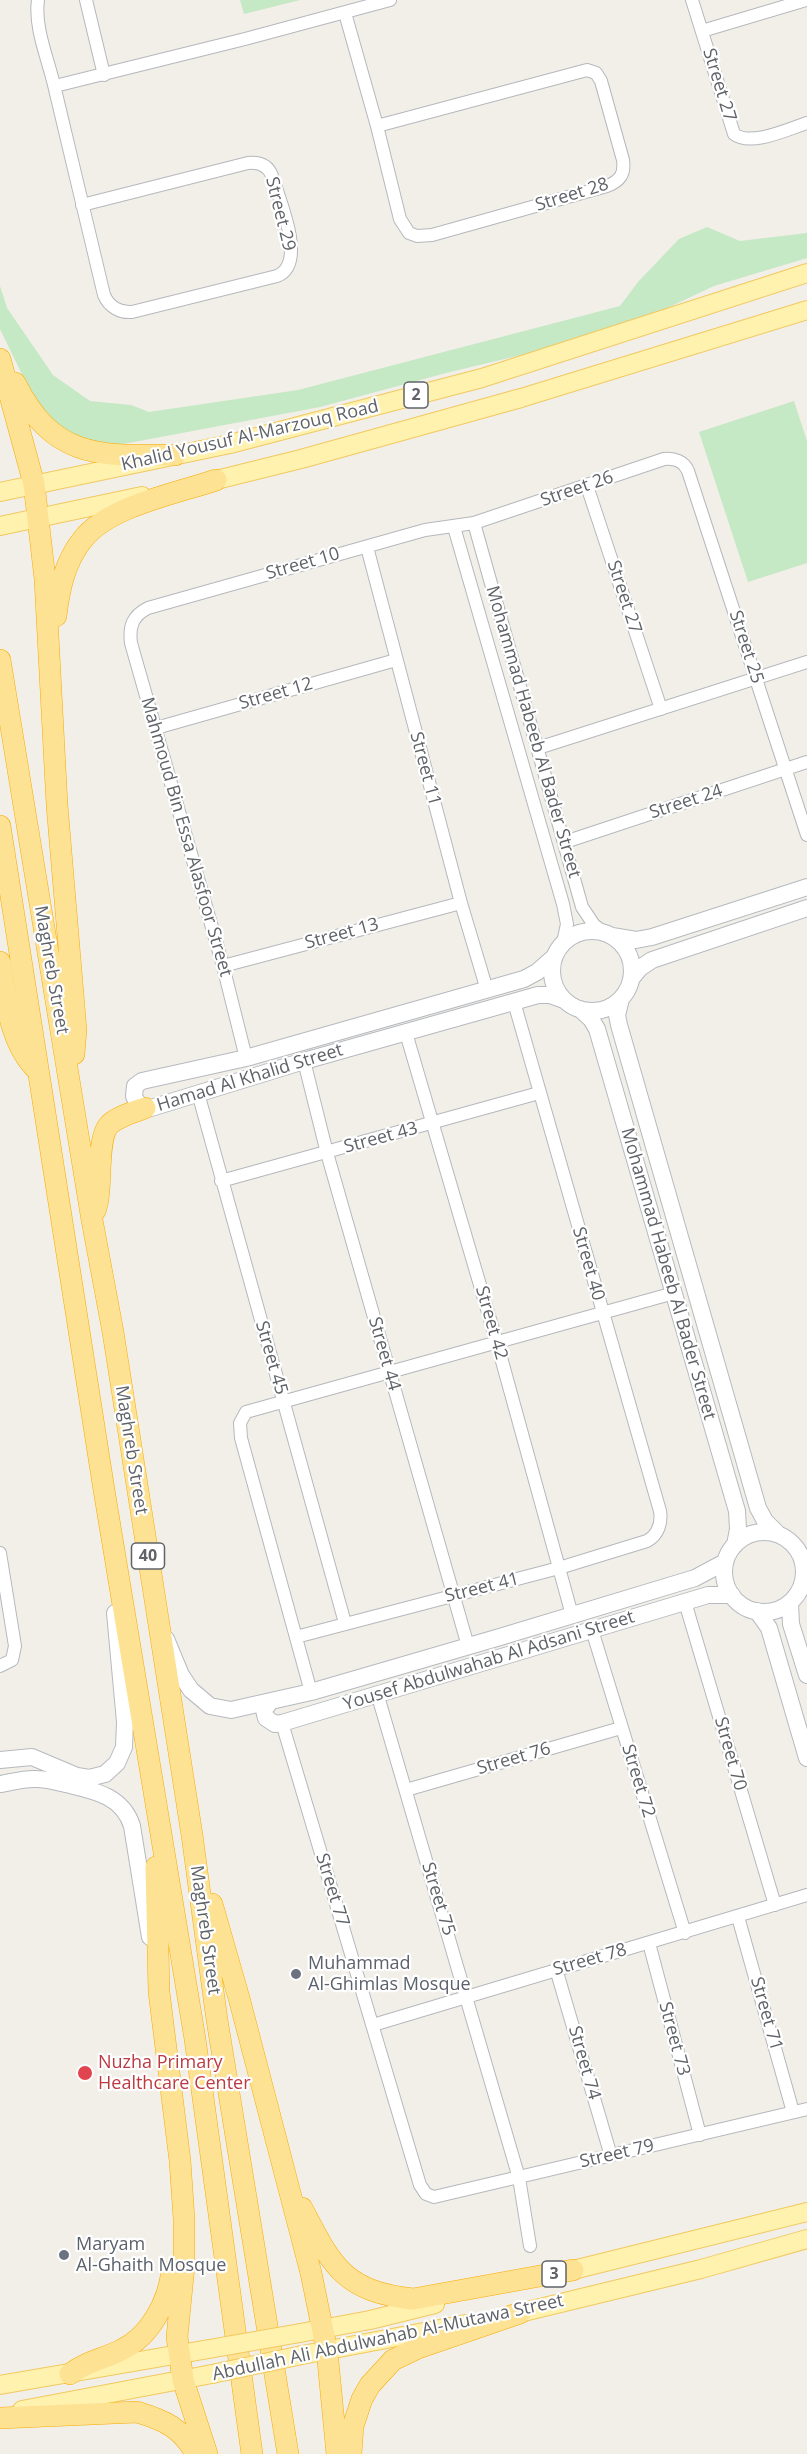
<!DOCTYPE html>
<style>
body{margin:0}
canvas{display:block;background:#f1efe8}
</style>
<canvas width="807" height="2454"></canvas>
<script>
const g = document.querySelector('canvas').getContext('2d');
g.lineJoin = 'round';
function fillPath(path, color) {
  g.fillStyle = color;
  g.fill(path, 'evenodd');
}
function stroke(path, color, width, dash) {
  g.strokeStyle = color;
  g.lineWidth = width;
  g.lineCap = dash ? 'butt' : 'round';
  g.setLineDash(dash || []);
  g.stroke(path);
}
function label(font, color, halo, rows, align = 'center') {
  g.font = font + ' "Open Sans",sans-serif';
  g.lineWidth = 4.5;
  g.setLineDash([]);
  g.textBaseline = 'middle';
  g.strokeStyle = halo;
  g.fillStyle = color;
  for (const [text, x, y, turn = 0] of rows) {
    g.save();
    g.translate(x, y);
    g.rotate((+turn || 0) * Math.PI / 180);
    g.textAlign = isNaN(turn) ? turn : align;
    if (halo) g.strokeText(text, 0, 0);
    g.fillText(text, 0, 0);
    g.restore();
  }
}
fillPath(new Path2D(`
 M 240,0 L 300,0 L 244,14 Z
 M 707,227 L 740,241 L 807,233 L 807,258 L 714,286 L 665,309 L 563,345 L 446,373 L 320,407 L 118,445 L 79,444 L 48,428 L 0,329 L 0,286 L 7,308 L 53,375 L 90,401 L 131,405 L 149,412 L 298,390 L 620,306 L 638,282 L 679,239 Z
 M 794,401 L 807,441 L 807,563 L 748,582 L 699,432 Z`), '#c5e8c5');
const street = new Path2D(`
 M 38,0 C 34,27 48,59 54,85 C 71,155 87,225 104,295 C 109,307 120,313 132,312 L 277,276 C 308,264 279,199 272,176 C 268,165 259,162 248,163 L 82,205
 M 86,0 L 104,75
 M 692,0 L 734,134 C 751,147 788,129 807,123
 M 345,13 L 377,126 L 400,219 L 409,233 L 417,236 L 432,235 L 607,186 C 620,181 625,174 623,160 L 601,81 L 596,73 L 587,70 L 377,126
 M 702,31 L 806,0
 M 55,86 L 245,39 L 390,0
 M 587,486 L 661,709
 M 474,523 L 582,907 L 594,925 L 605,933
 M 454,527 L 563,904 L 567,924 L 563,943
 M 367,547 L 461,903 L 487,990
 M 156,728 L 396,660
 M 538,748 L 807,662
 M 565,842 L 807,762
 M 223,966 L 461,903
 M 406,1033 L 497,1343 L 572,1615
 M 246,1058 L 223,966 L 131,643 C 129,627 132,616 148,608 L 425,530 L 474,523 L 664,459 C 674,458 684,461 688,471 L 807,835
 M 304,1061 L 327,1153 L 468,1646
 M 198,1093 L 345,1623
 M 221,1181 L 539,1093
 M 0,1553 L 15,1646 L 12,1660 L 0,1666
 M 685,1602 L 775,1905
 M 592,1630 L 685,1933
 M 296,1637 L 559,1568 L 647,1541 C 658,1535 662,1523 660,1511 L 514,1002
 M 311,1692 L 241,1438 L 240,1423 L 246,1412 L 674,1293
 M 377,1693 L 519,2178 L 530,2246
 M 282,1723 L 420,2185 L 426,2194 L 434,2197 L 807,2109
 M 406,1790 L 621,1728
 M 738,1917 L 793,2112
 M 649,1943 L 700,2135
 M 556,1969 L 611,2156
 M 373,2025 L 807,1895`);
const secondary = new Path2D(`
 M552 971a40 40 0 1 1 80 0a40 40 0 1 1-80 0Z
 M 612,936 L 636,940 L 652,937 L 807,887
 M 554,957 L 537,972 L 524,979 L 246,1058 L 142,1081 L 135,1086 L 134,1096 C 137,1104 142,1108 151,1108 L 304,1061 L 538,995 L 550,995 L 564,1000
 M 631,979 L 640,968 L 652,960 L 807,908
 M 621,999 L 617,1015 L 619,1025 L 758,1508 L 765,1521 L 777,1533
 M 580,1009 L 591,1019 L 597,1029 L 737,1511 L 738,1529 L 735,1545
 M724 1572a40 40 0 1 1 80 0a40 40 0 1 1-80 0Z
 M 790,1603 L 791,1624 L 807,1675
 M 757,1611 L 769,1628 L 807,1758
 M 166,1639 L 181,1675 L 191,1690 L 210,1706 L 231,1710 L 311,1692 L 500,1637 L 695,1578 L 725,1562
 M 270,1702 L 264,1710 L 266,1718 L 275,1724 L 282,1723 L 708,1595 L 732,1595
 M 0,1760 L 32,1757 L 77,1776 L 89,1778 L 105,1774 L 117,1763 L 124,1747 L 125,1722 L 115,1613
 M 0,1784 C 12,1782 25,1778 37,1779 C 48,1779 59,1783 70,1785 C 96,1791 123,1797 132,1826 L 150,1937`);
const primary = new Path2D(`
 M 204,483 L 301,459 L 521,398 L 807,310
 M 0,492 L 230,444 L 482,378 L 807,273
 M 0,526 L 142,496
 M 561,2273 L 807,2212
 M 507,2316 L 701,2269 L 807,2239
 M 300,2333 L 370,2320 L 435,2304
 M 302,2355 L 466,2324
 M 0,2385 L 209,2349
 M 22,2410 L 212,2374`);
const highway = new Path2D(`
 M 0,359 L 34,484 L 45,579 L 57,805 L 76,1030 L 74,1054
 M 15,383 C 53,459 99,456 175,455
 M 56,616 C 59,589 65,561 83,539 C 109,506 178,493 216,480
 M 0,660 L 92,1220 L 113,1332 L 192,1835 L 217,2020 L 288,2454
 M 0,826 L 104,1490 L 195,2039 L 252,2454
 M 0,962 C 6,998 9,1041 35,1068
 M 95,1211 C 104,1188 95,1138 110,1124 C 119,1116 134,1112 145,1108
 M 156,1867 L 159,1992 L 180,2161 L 184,2219 L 184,2266 L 177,2337 L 183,2380 L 207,2454
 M 212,1904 L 239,1998 L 311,2273 L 327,2351 L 337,2454
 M 302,2208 C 332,2265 342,2291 413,2299 L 573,2270
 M 70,2374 C 85,2362 103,2359 121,2350 C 150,2337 168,2302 172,2271
 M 0,2418 L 137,2412 C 164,2420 182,2428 196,2454
 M 351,2454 L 353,2426 L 362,2399 L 370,2385 L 393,2360 L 418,2348 L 520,2313`);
stroke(street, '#b5b8bc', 14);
stroke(secondary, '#b6babf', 18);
stroke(primary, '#f2c960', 20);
stroke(highway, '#f9ab00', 22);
stroke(street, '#fff', 12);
stroke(secondary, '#fff', 16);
stroke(primary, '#fff2af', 18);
stroke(highway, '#fde293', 21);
const primaryBridge = new Path2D(`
 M 209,2349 L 300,2333
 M 212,2374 L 302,2355`);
stroke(primaryBridge, '#f2c960', 20, []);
stroke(primaryBridge, '#fff2af', 18);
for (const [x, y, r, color] of [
 [296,1974,6,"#6b7280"],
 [85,2073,8,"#e0444e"],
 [64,2255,6,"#6b7280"]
]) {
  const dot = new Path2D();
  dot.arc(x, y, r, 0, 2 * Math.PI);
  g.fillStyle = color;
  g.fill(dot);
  stroke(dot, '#fff', 2);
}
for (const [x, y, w] of [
 [416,395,24],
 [148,1556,33],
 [554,2274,24]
]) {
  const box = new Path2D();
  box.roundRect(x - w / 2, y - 13, w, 26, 4.5);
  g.fillStyle = '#fff';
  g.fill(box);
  stroke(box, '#5f6368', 1.5);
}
label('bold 16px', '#5f6368', null, [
 ["2",416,395],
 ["40",148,1556],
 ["3",554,2274]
]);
label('18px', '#5f6368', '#fff', [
 ["Street 27",719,85,73],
 ["Street 28",572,195,-17],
 ["Street 29",280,214,76],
 ["Khalid Yousuf Al-Marzouq Road",250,436,-13],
 ["Street 26",577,489,-19],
 ["Street 10",303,564,-16],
 ["Street 27",624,597,72],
 ["Street 25",746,647,72],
 ["Street 12",276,694,-16],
 ["Mohammad Habeeb Al Bader Street",533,732,74],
 ["Street 11",425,769,75],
 ["Street 24",686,802,-18],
 ["Mahmoud Bin Essa Alasfoor Street",186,837,74],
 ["Street 13",342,934,-15],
 ["Maghreb Street",51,970,80],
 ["Hamad Al Khalid Street",250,1078,-17],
 ["Street 43",381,1138,-15],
 ["Street 40",588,1264,74],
 ["Mohammad Habeeb Al Bader Street",668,1274,74],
 ["Street 42",491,1323,74],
 ["Street 44",384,1354,74],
 ["Street 45",271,1358,74],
 ["Maghreb Street",131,1450,81],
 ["Street 41",482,1588,-14],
 ["Yousef Abdulwahab Al Adsani Street",489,1661,-17],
 ["Street 70",730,1754,74],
 ["Street 76",514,1759,-16],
 ["Street 72",638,1781,73],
 ["Street 77",332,1890,73],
 ["Street 75",438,1899,73],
 ["Maghreb Street",205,1930,82],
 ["Street 78",590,1960,-16],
 ["Street 71",766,2014,74],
 ["Street 73",674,2039,75],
 ["Street 74",584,2063,74],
 ["Street 79",617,2154,-13],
 ["Abdullah Ali Abdulwahab Al-Mutawa Street",388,2338,-12]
]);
label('18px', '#5b616d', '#fff', [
 ["Muhammad",308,1964],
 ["Al-Ghimlas Mosque",308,1985],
 ["Maryam",76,2245],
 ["Al-Ghaith Mosque",76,2266]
], 'left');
label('18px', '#be3a42', '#fff', [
 ["Nuzha Primary",98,2063],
 ["Healthcare Center",98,2084]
], 'left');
</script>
